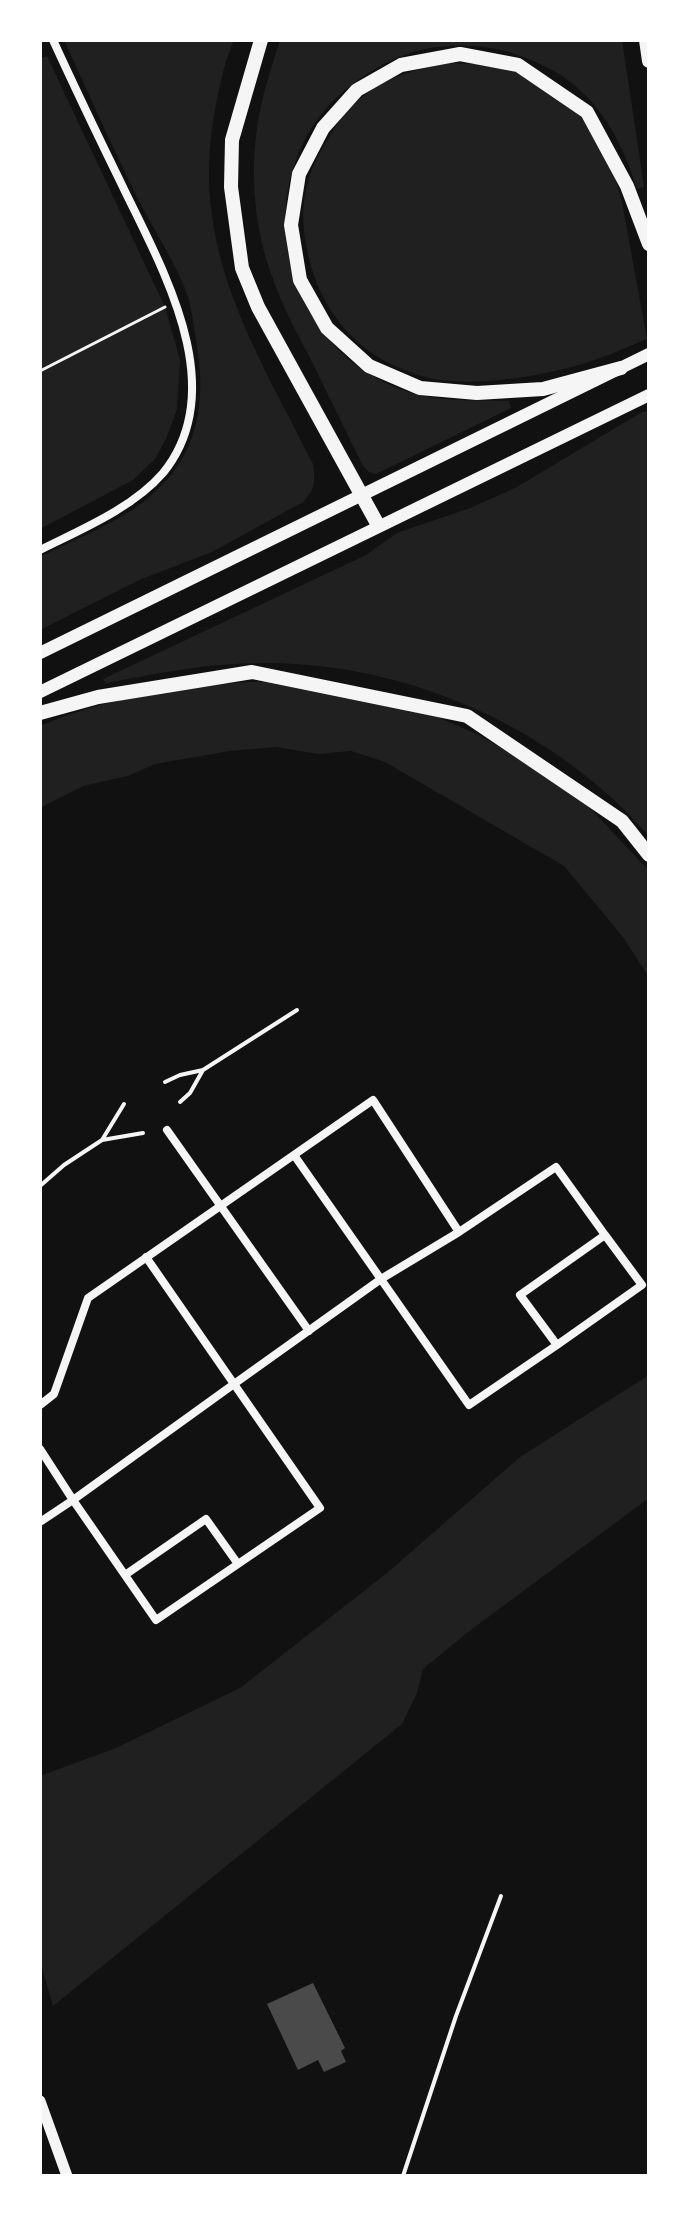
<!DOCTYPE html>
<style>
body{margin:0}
#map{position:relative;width:689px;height:2216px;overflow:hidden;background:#111;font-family:Lato,sans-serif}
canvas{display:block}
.frame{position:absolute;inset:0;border:42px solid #fff;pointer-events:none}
</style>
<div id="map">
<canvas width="689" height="2216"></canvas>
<div class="frame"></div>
</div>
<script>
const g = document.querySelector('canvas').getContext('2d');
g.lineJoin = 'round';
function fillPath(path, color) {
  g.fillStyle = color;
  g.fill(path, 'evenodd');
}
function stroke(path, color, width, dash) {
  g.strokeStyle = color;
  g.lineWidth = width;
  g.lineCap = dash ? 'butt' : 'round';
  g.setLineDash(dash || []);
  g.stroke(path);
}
fillPath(new Path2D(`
 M 64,40 L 234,40 C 225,60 220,83 216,105 C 187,245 253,344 313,464 C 315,482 316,488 303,502 L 212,552 L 139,580 L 40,630 L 40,557 C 77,538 126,520 156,491 C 203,448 206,392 195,334 C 193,318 190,301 184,286 C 170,253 149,222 133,189 C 109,140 87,90 64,40 Z
 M 280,40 L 622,40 L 644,187 L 637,189 C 616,123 586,78 518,55 C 477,41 427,42 388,62 C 355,79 327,101 308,134 C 251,235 305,366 419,395 C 448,402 480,400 509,401 L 511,408 L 376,474 L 369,472 L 363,466 C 346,431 329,397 312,362 C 298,335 283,308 273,279 C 255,232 250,178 257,128 C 261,98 271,69 280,40 Z
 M 47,56 L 165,307 L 180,360 L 177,409 L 166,439 L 155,459 L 133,480 L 40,529 L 40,59 Z
 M 446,63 L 477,64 L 508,69 L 532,79 L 563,99 L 587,123 L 614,174 L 622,202 L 647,339 C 627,347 606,357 585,363 C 544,376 476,387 435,379 C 368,366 323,320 308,255 C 304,236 301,214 305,195 C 308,175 317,156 328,139 C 338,121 350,106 367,93 C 390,76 419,69 446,63 Z
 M 649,411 L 649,836 C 555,728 410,664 268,663 C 213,662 159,673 106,683 L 103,679 L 366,555 L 397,533 L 470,508 L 517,487 L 642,412 Z
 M 249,682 L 284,682 L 435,716 L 481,736 L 557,781 L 592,810 L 649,871 L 649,977 L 623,937 L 564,866 L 385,762 L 351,751 L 318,754 L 276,747 L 230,751 L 155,764 L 128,776 L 83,786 L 40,808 L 40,726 C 105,698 178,687 249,682 Z
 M 649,1375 L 649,1498 L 468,1632 L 423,1669 L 417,1693 L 402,1724 L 53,2006 L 40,1961 L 40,1776 L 116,1748 L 240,1688 L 387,1573 L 520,1457 Z`), '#202020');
fillPath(new Path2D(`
 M 313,1983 L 345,2048 L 341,2051 L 346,2062 L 324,2072 L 318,2060 L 298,2070 L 267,2004 Z`), '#4a4a4a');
stroke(new Path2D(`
 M 40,371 L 165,307`), '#f5f5f5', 3);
stroke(new Path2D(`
 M 203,1070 L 297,1010
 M 165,1082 L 180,1075 L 203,1070 L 190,1093 L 180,1102
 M 124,1104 L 102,1140 L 143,1133
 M 40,1186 L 64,1165 L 102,1140
 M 403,2176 L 456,2016 L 501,1896`), '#f5f5f5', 4);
stroke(new Path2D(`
 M 40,550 C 80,530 133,508 163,473 C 233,387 160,265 121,183 C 98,136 75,88 53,40
 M 167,1130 L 309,1331
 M 294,1155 L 469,1405 L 557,1345 L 520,1295 L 605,1235 L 642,1285 L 557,1345
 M 459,1232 L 556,1167 L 605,1235
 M 234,1384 L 320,1508 L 156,1620 L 73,1500 Z
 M 40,1405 L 54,1394 L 88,1298 L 373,1100 L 459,1232 L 381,1279 L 234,1384 L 146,1257
 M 40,1449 L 73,1500 L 40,1522
 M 125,1575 L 206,1519 L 238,1564`), '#f5f5f5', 8);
stroke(new Path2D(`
 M 40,2101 L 67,2176`), '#f5f5f5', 11);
stroke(new Path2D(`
 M 40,653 L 649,354
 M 40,692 L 649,395`), '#f5f5f5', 12);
stroke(new Path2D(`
 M 261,40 L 232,140 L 231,187 L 242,268 L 258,307 L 378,525
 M 646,40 L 649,61
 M 621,368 L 543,389 L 477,393 L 420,388 L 369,366 L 327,328 L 300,280 L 291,225 L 299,174 L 323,128 L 357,90 L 401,65 L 460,54 L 518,65 L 587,112 L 627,186 L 649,244
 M 40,713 L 98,697 L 252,672 L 467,716 L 622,821 L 649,855`), '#f5f5f5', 14);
</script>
